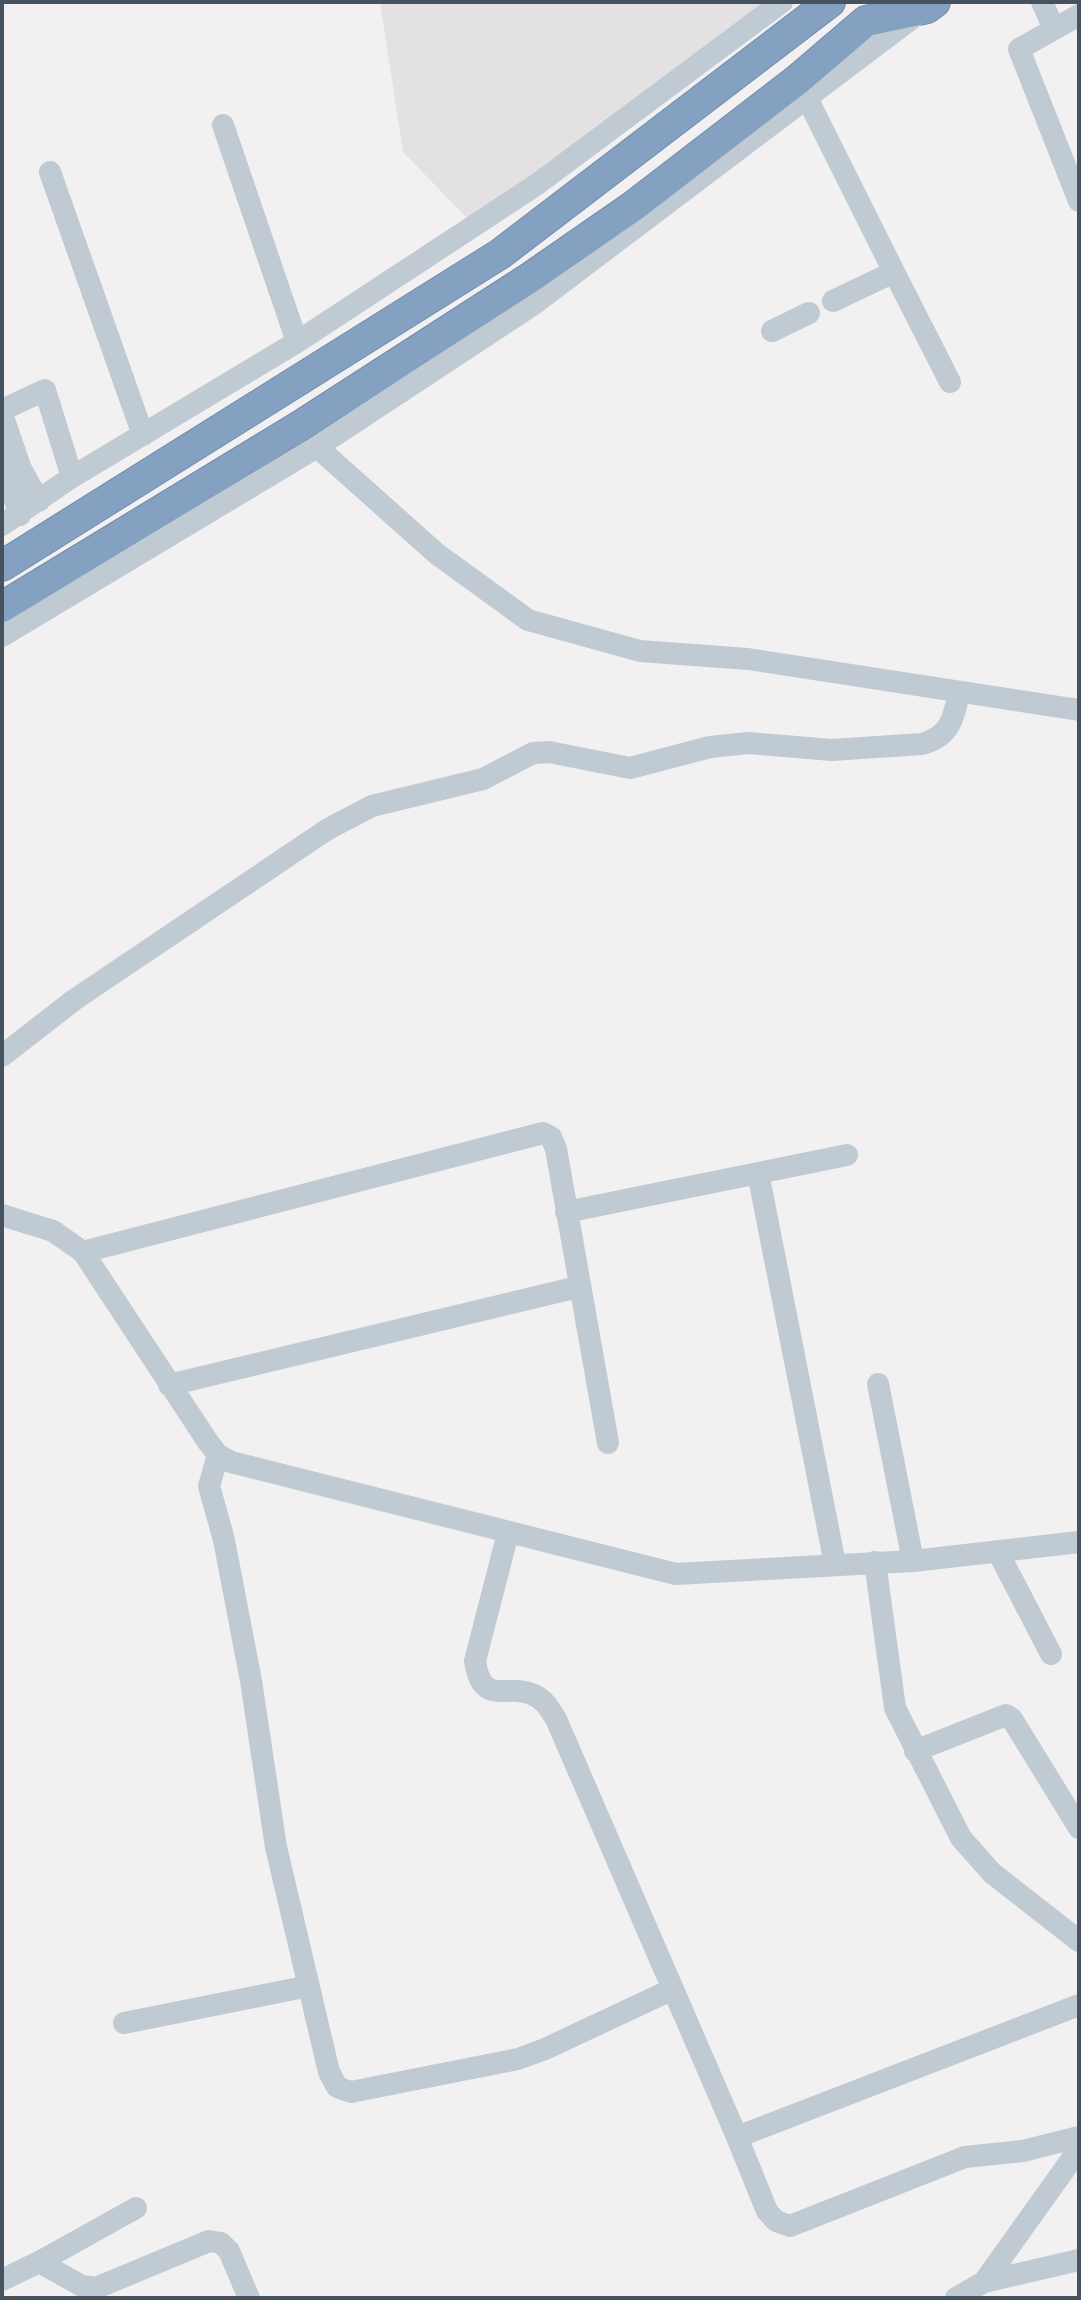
<!DOCTYPE html>
<style>
body{margin:0}
#map{position:relative;width:1081px;height:2300px;overflow:hidden;background:#f2f0f0;font-family:"Nunito Sans",sans-serif}
canvas{display:block}
.frame{position:absolute;inset:0;border:4px solid #46535e;pointer-events:none}
</style>
<div id="map">
<canvas width="1081" height="2300"></canvas>
<div class="frame"></div>
</div>
<script>
const g = document.querySelector('canvas').getContext('2d');
g.lineJoin = 'round';
function fillPath(path, color) {
  g.fillStyle = color;
  g.fill(path, 'evenodd');
}
function stroke(path, color, width, dash) {
  g.strokeStyle = color;
  g.lineWidth = width;
  g.lineCap = dash ? 'butt' : 'round';
  g.setLineDash(dash || []);
  g.stroke(path);
}
fillPath(new Path2D(`
 M 380,2 L 766,2 L 470,221 L 403,152 Z`), '#e3e1e2');
const highway = new Path2D(`
 M 2,566 L 500,254 L 830,2
 M 2,607 L 300,426 L 531,277 L 632,207 L 797,80 L 866,21 L 927,8 L 935,2`);
stroke(highway, '#708cad', 32);
stroke(new Path2D(`
 M 1042,2 L 1054,29
 M 1079,15 L 1019,49 L 1079,201
 M 806,96 L 894,272 L 833,301
 M 223,125 L 297,342
 M 50,172 L 143,435
 M 894,272 L 950,382
 M 772,331 L 809,313
 M 2,410 L 45,390 L 72,477
 M 2,414 L 21,469 L 39,501
 M 317,447 L 437,554 L 528,620 L 640,651 L 748,659 L 1079,710
 M 2,462 L 20,515
 M 2,525 L 72,477 L 297,342 L 536,185 L 782,2
 M 2,636 L 317,447 L 534,304 L 919,13
 M 2,1056 L 74,1000 L 328,829 L 372,806 L 483,779 L 533,753 L 549,752 L 630,768 L 710,747 L 748,743 L 832,750 L 922,744 C 950,736 953,720 959,693
 M 758,1173 L 835,1564
 M 566,1212 L 847,1155
 M 2,1215 L 53,1231 L 83,1252 L 208,1442 L 218,1455 L 231,1462 L 676,1574 L 913,1561 L 1079,1542
 M 83,1252 L 543,1133 L 551,1137 L 556,1149 L 608,1443
 M 878,1384 L 913,1561
 M 169,1385 L 578,1287
 M 218,1455 L 209,1486 L 224,1540 L 251,1681 L 276,1847 L 329,2072 L 337,2087 L 351,2092 L 518,2059 L 545,2049 L 673,1989
 M 508,1533 L 475,1661 C 482,1708 507,1682 534,1695 C 545,1700 550,1710 556,1719 L 737,2137 L 1079,2005
 M 998,1552 L 1051,1654
 M 875,1562 L 895,1708 L 961,1838 L 992,1873 L 1079,1941
 M 915,1751 L 1006,1715 L 1012,1719 L 1079,1828
 M 124,2023 L 309,1986
 M 737,2137 L 767,2211 L 776,2221 L 790,2226 L 965,2157 L 1023,2151 L 1079,2137
 M 39,2262 L 136,2208
 M 2,2280 L 39,2262 L 82,2286 L 96,2288 L 209,2241 L 221,2243 L 229,2251 L 249,2298
 M 984,2282 L 1079,2260
 M 956,2298 L 984,2282 L 1079,2149`), '#c0cad2', 22);
stroke(highway, '#85a1c1', 30);
</script>
